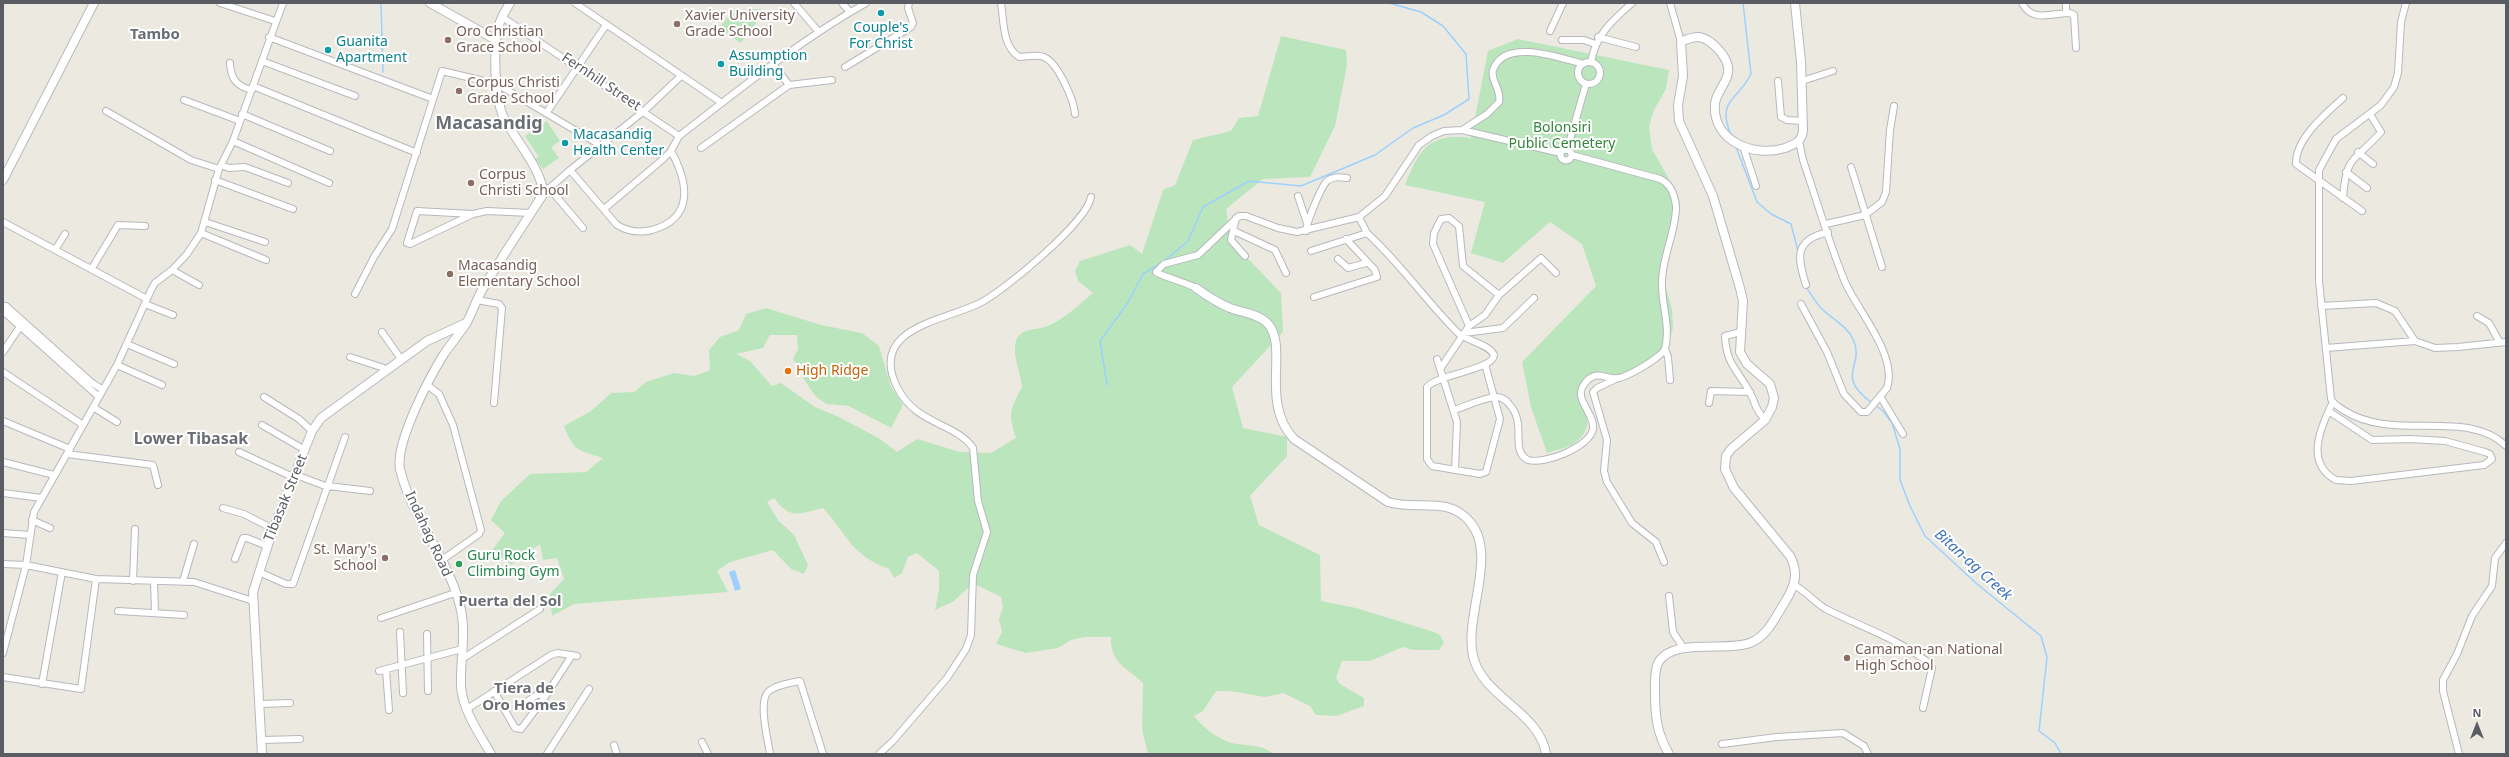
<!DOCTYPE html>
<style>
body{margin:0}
#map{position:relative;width:2509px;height:757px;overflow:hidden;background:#eceae0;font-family:"Noto Sans",sans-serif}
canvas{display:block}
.frame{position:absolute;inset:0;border:4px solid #595c62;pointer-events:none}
.north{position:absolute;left:2457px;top:705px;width:40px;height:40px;-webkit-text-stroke:3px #fff;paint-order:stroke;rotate:0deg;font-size:11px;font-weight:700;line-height:16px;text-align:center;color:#595c62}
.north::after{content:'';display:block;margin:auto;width:14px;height:18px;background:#595c62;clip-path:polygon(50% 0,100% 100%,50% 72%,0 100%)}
</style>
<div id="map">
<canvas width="2509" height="757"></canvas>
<div class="frame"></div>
<div class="north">N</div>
</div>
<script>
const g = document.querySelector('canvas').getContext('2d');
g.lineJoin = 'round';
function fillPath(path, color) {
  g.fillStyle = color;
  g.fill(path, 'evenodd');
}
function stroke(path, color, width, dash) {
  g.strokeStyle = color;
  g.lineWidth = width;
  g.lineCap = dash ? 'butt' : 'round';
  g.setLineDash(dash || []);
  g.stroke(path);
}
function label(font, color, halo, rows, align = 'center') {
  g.font = font + ' "Noto Sans",sans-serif';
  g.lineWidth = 4;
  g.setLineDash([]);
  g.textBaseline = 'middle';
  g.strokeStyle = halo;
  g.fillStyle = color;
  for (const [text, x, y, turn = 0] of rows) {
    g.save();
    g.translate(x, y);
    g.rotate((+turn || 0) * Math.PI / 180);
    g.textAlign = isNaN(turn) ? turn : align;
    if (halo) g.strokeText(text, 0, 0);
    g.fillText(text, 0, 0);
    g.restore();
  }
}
fillPath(new Path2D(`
 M 735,8 L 739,10 L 761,9 L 760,18 L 741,43 L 718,29 Z
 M 1281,36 L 1346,50 L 1347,65 L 1335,126 L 1310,177 L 1263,179 L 1226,209 L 1231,241 L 1281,293 L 1283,332 L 1232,387 L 1243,428 L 1287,437 L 1287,456 L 1250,496 L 1259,525 L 1320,555 L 1321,601 L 1356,608 L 1434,632 L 1440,635 L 1444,643 L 1439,650 L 1413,650 L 1403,647 L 1370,661 L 1342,661 L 1336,678 L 1340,684 L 1364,698 L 1364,706 L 1336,716 L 1316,715 L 1310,706 L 1283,693 L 1265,697 L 1230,691 L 1216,691 L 1203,711 L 1194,716 C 1204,728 1216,738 1232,743 C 1245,746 1263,744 1273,754 L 1148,754 L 1142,729 L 1143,683 C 1126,667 1110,663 1111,637 L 1084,637 L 1071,640 L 1058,648 L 1026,653 L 996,644 L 1002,632 L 999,619 L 1003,607 L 1001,597 L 977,585 L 971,585 L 954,601 L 935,610 L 939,589 L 939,571 L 917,553 L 908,557 L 902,573 L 894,578 L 889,569 C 849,554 849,536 823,508 C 799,514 790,520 774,498 L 767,502 L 778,520 L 794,535 L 808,565 L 804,574 L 791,569 L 773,550 L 730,562 L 717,571 L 728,592 L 574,604 L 552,616 L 550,594 L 564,579 L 557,558 L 543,560 L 540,544 L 511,565 L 492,550 L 505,533 L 491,520 L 501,501 L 530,474 L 586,472 L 603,458 C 578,450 574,452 564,426 L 591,411 L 611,393 L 634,392 L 646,382 L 674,373 L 694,376 L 710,370 L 709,350 L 720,337 L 739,330 L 746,314 L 766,308 L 821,325 L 862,333 L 879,346 L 891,387 L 903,405 L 891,428 L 849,406 L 827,404 L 816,397 L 801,375 L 805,365 L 796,364 L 793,359 L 798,349 L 797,335 L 770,335 L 763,348 L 736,354 L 750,361 L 772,386 L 781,383 L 815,407 L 839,417 L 880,439 L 897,452 L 917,439 L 960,452 L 991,453 L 1016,438 C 1008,414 1010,409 1022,387 C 1021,373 1012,356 1016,341 C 1020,328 1035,330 1045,327 C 1064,320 1077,306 1093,293 L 1078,281 L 1075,271 L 1080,261 L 1130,245 L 1142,254 L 1163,190 L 1175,185 L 1193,140 L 1231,131 L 1239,118 L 1258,116 Z
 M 1518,39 L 1669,70 L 1666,89 L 1654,110 L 1649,126 L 1652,149 L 1677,193 L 1680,203 L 1677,226 L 1663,278 L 1672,309 L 1673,328 L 1665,350 C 1653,358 1636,372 1622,374 C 1604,377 1595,363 1581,384 C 1571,400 1604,420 1576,442 C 1569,448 1556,450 1547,453 L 1531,407 L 1522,362 L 1596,286 L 1582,244 L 1550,222 L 1503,263 L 1471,253 L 1485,202 L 1405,185 C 1419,149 1430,132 1471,138 L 1488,51 Z
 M 547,121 L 560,141 L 551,147 L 559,158 L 543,169 L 535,159 L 546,151 L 538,156 L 525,136 Z`), '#bbe5bd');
fillPath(new Path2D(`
 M 735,570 L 741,589 L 735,591 L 729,572 Z`), '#9dd0ff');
stroke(new Path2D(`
 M 381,3 L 383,72
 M 1731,135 C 1716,99 1738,101 1751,74 L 1743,3
 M 1736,147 L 1757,202 L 1771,214 L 1791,224 L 1798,251
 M 1163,262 L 1188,241 L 1203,207 L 1249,181 L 1301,186 L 1375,155 L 1413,128 L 1444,115 L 1469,99 L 1466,54 L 1443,26 L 1421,12 L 1389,3
 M 1799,269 L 1801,279
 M 1806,287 C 1811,294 1816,303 1822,309 C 1832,319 1847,326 1853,339 C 1866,366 1833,374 1872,403
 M 1107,385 L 1100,341 L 1127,304 L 1143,274 L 1160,264
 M 1875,405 L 1883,411 L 1892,423 L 1900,449 L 1900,480 L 1910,506 L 1925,536 L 1977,584 L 2041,636 L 2047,657 L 2039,731 L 2055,743 L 2061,754`), '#9dd0ff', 1.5);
const street = new Path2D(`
 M 220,3 L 275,21
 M 575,3 L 722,103
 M 794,3 L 818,31
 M 842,3 L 850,12
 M 1001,3 C 1004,21 1002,46 1019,57 C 1027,57 1037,54 1044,57 C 1058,63 1074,100 1075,114
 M 1670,3 L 1681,42
 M 2022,3 C 2032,23 2052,13 2070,13 L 2074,15 L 2076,48
 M 2066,3 L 2066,13
 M 2406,3 L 2401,22 L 2398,73 L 2394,87 L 2381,105 L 2336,139 L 2319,170 L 2319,281 L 2331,399 C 2334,405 2339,407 2345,411 C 2394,442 2469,408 2506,446
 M 502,17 L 679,136
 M 1550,31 L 1563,3
 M 269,37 L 433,99
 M 1598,37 L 1636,47
 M 1562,40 L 1584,40 L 1595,44
 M 262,61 L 355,96
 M1578 73a11 11 0 1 1 22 0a11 11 0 1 1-22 0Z
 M 1591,62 C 1596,34 1612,21 1632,3
 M 230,63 C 231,79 236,86 252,90
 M 773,64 L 789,85
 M 845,67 L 911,27 L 913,23 L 908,8 L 909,3
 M 1778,81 L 1781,117 L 1787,120 L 1803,121
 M 1802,81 L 1833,71
 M 253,86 L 417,153
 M 2343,98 C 2326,113 2295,139 2296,164 L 2362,211
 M 184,100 L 240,121
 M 106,111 L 191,160 L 219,169
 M 547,112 L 606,25
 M 242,114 L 330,151
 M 1462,130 L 1487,114 L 1499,102 C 1502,90 1490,80 1493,70 C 1504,37 1561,58 1583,64
 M 233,141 L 329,183
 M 1799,141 L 1803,160 C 1817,201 1829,243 1845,282 C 1857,310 1898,355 1887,388 L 1867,412 L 1861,412 L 1844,394 L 1827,352 L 1801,304
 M 1743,146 L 1756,186
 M 701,148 L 789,85 L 832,80
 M1560.5 155a5.5 5.5 0 1 1 11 0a5.5 5.5 0 1 1-11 0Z
 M 1567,150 L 1586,84
 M 2358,152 L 2373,164
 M 221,165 L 229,168 L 245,167 L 288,183
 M 1851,167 L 1882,267
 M 570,170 L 617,225 C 627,231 640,233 652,230 C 695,218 688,182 671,151
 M 2346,172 L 2367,188
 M 215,180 L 293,209
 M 549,188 L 583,228
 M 544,193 L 570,170 L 644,111 L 681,76
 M 1298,196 L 1307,223
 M 2343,198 C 2346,153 2356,161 2381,132 L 2370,114
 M 604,209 L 662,160 L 671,151 L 679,136 C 740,89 799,41 866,3
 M 473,214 L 417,211 L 407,243 L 410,244 L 473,214 L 487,211 L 531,213
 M 1359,217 L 1367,233 C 1400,263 1426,301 1458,333 C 1467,341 1489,344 1494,355 C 1493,370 1438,374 1427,387 L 1427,459 L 1432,466 L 1480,474 L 1486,472 L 1500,419 L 1485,364
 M 1236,218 L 1231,240 L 1245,256
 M 3,222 L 147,299
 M 205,222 L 265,242
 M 1826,224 L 1865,215 L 1882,202 L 1886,192 L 1890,130 L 1894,106
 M 1234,231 L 1275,250 L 1286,273
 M 1306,231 C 1307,221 1320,190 1326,182 C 1332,176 1339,177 1347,178
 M 201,233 L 266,260
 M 55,250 L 65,234
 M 1311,251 L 1367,233
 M 1338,259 L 1348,268 L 1366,263
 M 92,268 L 118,225 L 145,226
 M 172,270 L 199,285
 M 1806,285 C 1797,257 1794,240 1828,232
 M 1196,288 C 1188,283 1158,275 1156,272 L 1164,264 L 1198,255 L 1239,216 L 1246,216 L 1278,228 L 1297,232 L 1359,217 L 1385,196 L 1419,145 L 1432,136 L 1444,131 L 1462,130 L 1561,153
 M 355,294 L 374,257 L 392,229 L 442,71 L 497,84 L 600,145
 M 1314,297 L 1377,277 L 1375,270 L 1346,239
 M 477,300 L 499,304 L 502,308 L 494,403
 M 145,304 L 173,315
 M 3,306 L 6,306 L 91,382 L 103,390
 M 2321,306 L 2376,303 L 2395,311 L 2415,341
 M 3,311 L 99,397
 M 2477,316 L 2489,323 L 2499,341
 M 1469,326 L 1433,244 L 1434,233 L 1441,219 L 1449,218 L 1459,226 L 1463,266 L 1499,295
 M 382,332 L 401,359
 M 1741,332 L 1725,336 C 1726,365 1739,371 1750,393 C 1757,405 1753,407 1765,420
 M 1464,333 L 1503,328 L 1534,298
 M 127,344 L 174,364
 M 2326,348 L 2415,341 L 2435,348 L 2458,347 L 2506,342
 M 1665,349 L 1668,357 L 1670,380
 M 3,352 L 19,328
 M 350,357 L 387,369
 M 1437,359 L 1457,422 L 1455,470
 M 117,365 L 162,385
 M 1440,369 L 1469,326 L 1485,315 L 1499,295 L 1541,258 L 1556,273
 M 3,372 L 83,425
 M 1618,378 L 1597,388 L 1593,392 L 1607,440 L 1604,471 L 1607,482 L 1632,523 L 1656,542 L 1664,562
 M 427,385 L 439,394 L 453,425 L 481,530 L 479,534 L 442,560
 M 1880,396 L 1903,434
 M 264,397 L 299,419 L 312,431
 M 1709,403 L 1711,391 L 1750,392
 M 93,407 L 117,422
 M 1454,410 C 1467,406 1482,398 1496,397 C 1501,397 1506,400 1509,404 C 1528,424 1509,450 1528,460 C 1544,465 1590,447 1593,429 C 1595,414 1574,399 1583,386 C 1596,366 1606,381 1619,378 C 1629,376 1660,358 1665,349 C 1671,325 1661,305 1662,282 C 1662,257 1676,232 1676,207 C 1675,196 1671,184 1660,179 L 1572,155
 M 2330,412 L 2372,440 L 2410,439 L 2445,441 L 2485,452 L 2490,454 L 2492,459 L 2484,465 L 2351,481 L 2336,480 C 2304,463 2321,426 2333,402
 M 3,421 L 70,449
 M 262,425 L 305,450
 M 239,452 L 295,478
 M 67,454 L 153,465 L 158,485
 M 3,462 L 54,475
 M 296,475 L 328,487
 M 328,486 L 370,491
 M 3,493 L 42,498
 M 223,508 L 244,514 L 273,529
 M 32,520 L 50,528
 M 3,533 L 30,535
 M 235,559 L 243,538 L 247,538 L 267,546
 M 3,564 L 26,565 L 96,579 L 194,582 L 253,601
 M 259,572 L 286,584 L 293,584 L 345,437
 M 133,581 L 135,529
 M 154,581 L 155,613
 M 183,581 L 194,544
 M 1794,585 C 1806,591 1814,602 1826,609 C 1861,627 1897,638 1929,663 L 1932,668 L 1923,708
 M 1669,596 L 1673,632 L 1684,649
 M 118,611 L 184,615
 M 381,618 L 455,593
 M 400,632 L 403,693
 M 427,634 L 428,691
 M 3,653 L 26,565 L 34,512 L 117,365 L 151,290 L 155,283 L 172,270 L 187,254 L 201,233 L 219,169 L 233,141 L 283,3
 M 462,659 L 540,609
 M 386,670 L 389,710
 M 379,671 L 462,649
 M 3,677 L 81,689 L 96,579
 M 42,684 L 62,572
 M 494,691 L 515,728 L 521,729 L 545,697 L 572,655
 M 260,704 L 290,703
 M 521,706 L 538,694 L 545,697
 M 467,709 L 551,655 L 558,653 L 577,656
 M 262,740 L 300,739
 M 702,742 L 708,754
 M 1722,744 L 1777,737 L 1843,733 L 1864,746 L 1868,754
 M 614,745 L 617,754
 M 547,754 L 589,689
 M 770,754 C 768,740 758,702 768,692 C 775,685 790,683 800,681 L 823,754
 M 879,754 L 893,741 L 947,678 L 966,649 L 971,635 L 973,575 L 987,532 L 978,501 L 973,448 C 956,423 917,425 898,389 C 866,328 944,321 980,303 C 1004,291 1087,222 1091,197
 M 2459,754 L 2443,691 L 2443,680 L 2457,654 L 2472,616 L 2492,586 L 2495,558 L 2506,543`);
const secondary = new Path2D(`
 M 430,3 L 496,40
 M 3,180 L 94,3
 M 1196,288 C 1207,296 1218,303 1230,308 C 1243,313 1260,314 1269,325 C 1288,350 1260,403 1294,439 L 1388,502 C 1416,511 1448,495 1470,522 C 1498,554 1464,616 1473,656 C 1482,697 1540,712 1546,754
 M 262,754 L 253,592 L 273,529 L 312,431 L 321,418 L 427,341 L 466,323
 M 491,754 C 480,735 462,709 461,686 C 460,659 467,632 460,606 C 448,557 411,517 400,469 C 395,443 429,378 444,354 C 451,344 459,334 466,324 C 472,313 476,301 482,290 C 502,257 523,225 544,193 C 538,164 518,144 504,118 C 494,98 493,47 499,25 C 501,17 506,10 510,3
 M 1669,754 C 1657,734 1655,716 1655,693 C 1655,683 1654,672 1658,663 C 1672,637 1727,652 1750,643 C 1768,636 1776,616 1785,602 C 1795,586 1799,573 1790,556 L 1734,488 L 1725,469 L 1726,456 L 1731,449 L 1765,420 L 1772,407 L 1774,398 L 1770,384 L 1747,364 L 1740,352 L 1743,301 L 1740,288 L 1713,196 L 1679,121 L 1678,105 L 1683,76 L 1681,42 C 1687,39 1693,37 1699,37 C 1711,39 1726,55 1728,67 C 1730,81 1716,91 1715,104 C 1712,141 1754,158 1785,148 C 1795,144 1802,142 1803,130 L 1801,62 L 1795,3`);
stroke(street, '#b6b8bd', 8);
stroke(secondary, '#b6b9bf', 10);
stroke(street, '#fff', 6);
stroke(secondary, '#fff', 8);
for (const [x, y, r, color] of [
 [881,13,4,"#0f9aa8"],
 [677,24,4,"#8d6e63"],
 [448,40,4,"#8d6e63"],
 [328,50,4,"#0f9aa8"],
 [721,64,4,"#0f9aa8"],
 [459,91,4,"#8d6e63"],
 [565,143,4,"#0f9aa8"],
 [471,183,4,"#8d6e63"],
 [450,274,4,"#8d6e63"],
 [788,371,4,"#e8710a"],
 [385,558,4,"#8d6e63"],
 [459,564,4,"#2e9e5b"],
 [1847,658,4,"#8d6e63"]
]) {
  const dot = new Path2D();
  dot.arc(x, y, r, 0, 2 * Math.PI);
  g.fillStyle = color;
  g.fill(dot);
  stroke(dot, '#fff', 1.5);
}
label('14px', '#785e54', '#fff', [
 ["Xavier University",685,16],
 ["Grade School",685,32],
 ["Oro Christian",456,32],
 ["Grace School",456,48],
 ["Corpus Christi",467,83],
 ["Grade School",467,99],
 ["Corpus",479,175],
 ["Christi School",479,191],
 ["Macasandig",458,266],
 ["Elementary School",458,282],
 ["St. Mary's",377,550,"right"],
 ["School",377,566,"right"],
 ["Camaman-an National",1855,650],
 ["High School",1855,666]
], 'left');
label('14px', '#0d838f', '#fff', [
 ["Couple's",881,28,"center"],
 ["For Christ",881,44,"center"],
 ["Guanita",336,42],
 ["Apartment",336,58],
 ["Assumption",729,56],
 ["Building",729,72],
 ["Macasandig",573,135],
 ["Health Center",573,151]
], 'left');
label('14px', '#595c62', '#fff', [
 ["Fernhill Street",601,82,34],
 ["Tibasak Street",286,498,-68],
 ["Indahag Road",428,534,65]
]);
label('14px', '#33863b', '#fff', [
 ["Bolonsiri",1562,128],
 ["Public Cemetery",1562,144]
]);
label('14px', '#c56008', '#fff', [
 ["High Ridge",796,371]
], 'left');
label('14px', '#27864d', '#fff', [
 ["Guru Rock",467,556],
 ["Climbing Gym",467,572]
], 'left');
label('bold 15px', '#6a6e74', '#fff', [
 ["Tambo",155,35],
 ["Puerta del Sol",510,602],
 ["Tiera de",524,689],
 ["Oro Homes",524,706]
]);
label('italic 15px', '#3d74bb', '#fff', [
 ["Bitan-ag Creek",1973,565,42]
]);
label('bold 16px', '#6a6e74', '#fff', [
 ["Lower Tibasak",191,439]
]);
label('bold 18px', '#6a6e74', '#fff', [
 ["Macasandig",489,124]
]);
</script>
